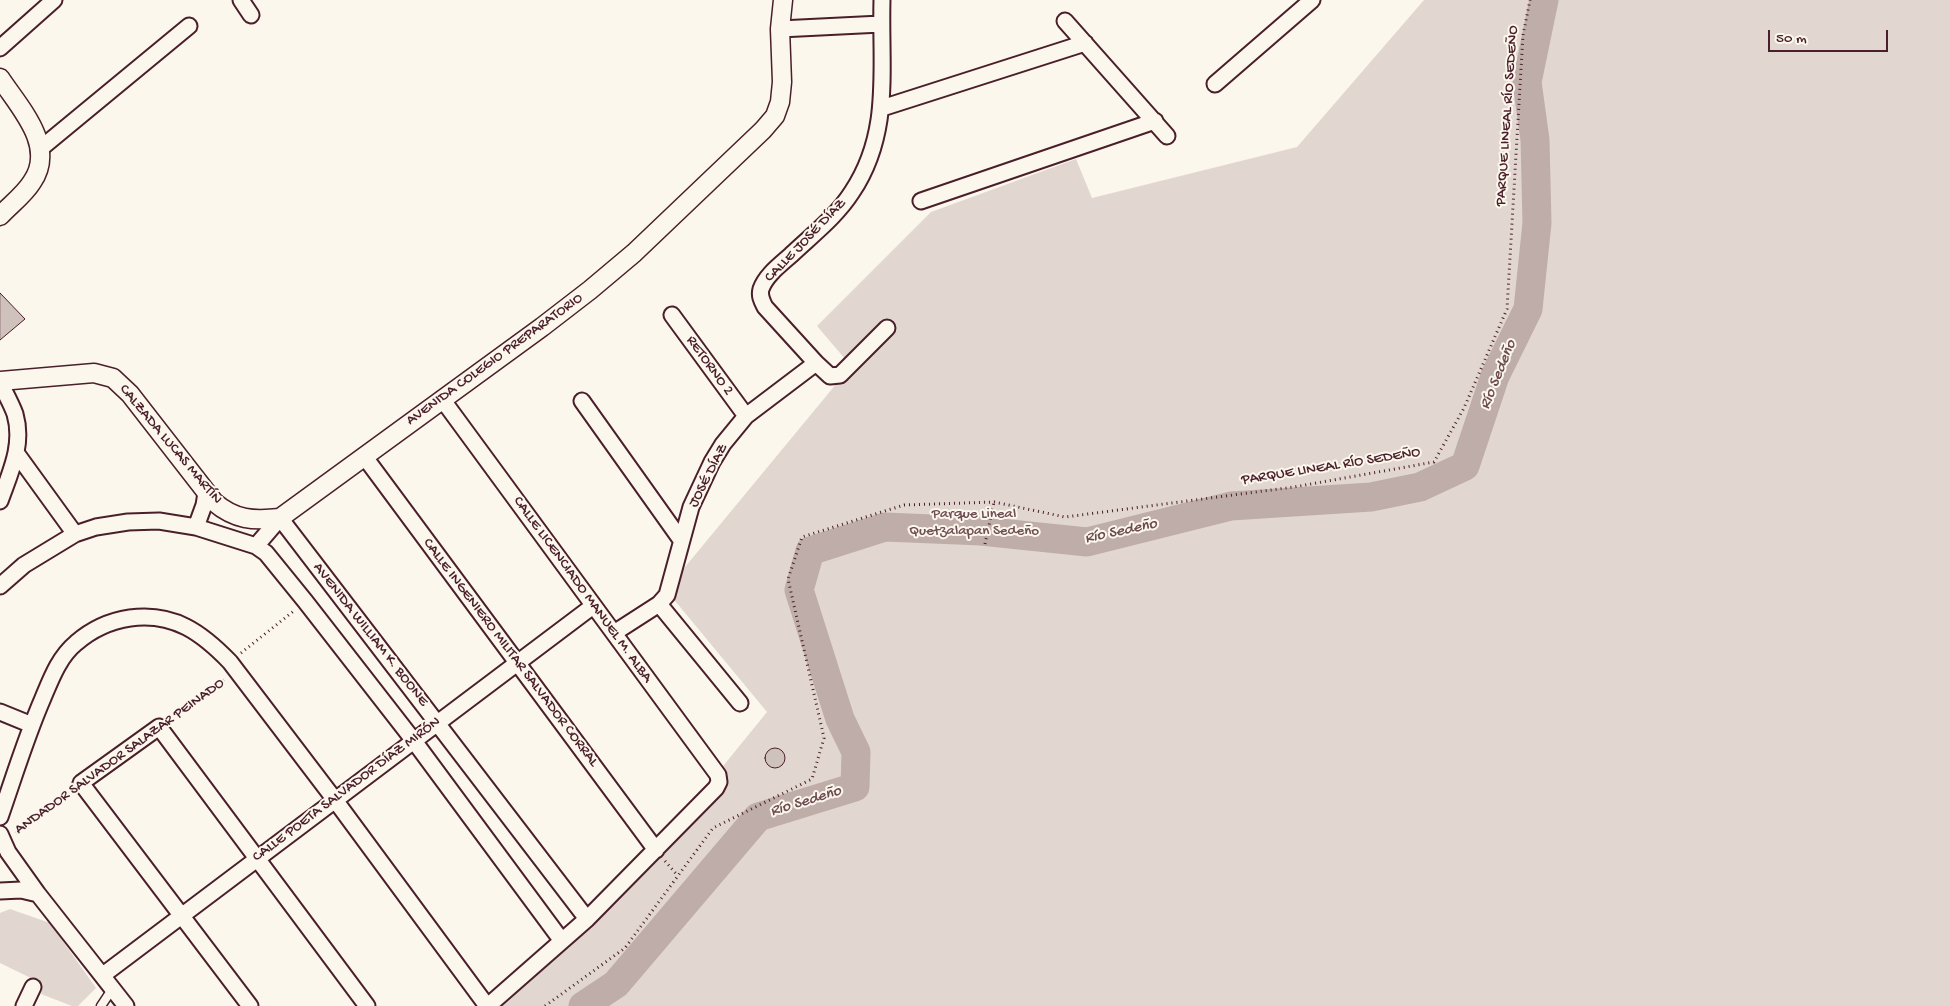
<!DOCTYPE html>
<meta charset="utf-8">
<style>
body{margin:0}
#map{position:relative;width:1950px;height:1006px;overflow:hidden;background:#fbf7ec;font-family:"Gochi Hand",sans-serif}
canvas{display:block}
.scale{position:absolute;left:1768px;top:30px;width:120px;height:22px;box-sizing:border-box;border:2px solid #4a1f2b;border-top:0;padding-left:6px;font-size:15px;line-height:18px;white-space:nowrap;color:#4a1f2b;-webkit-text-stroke:4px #fbf7ec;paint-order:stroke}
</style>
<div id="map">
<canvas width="1950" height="1006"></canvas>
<div class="scale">50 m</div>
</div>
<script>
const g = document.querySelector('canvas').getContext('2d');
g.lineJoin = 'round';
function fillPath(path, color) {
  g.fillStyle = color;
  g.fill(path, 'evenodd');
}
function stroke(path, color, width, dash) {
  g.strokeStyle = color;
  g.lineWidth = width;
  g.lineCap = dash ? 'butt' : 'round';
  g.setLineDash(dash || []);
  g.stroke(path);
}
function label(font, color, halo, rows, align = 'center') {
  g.font = font + ' "Gochi Hand",sans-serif';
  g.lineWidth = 4;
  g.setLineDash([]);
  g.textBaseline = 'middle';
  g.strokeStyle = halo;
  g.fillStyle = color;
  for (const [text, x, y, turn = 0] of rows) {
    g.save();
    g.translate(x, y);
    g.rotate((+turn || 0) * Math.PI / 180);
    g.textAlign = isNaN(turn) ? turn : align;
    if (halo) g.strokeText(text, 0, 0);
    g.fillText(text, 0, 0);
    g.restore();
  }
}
fillPath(new Path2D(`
 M 1424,0 L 1950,0 L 1950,1006 L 478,1006 L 606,910 L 767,712 L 666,590 L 851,366 L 817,326 L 931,212 L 1076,159 L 1092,198 L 1297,147 Z
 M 10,909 L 50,923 L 96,988 L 78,1006 L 72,1006 L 41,994 L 43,984 L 0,963 L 0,913 Z`), '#e2d7d0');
stroke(new Path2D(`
 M 583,1006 L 616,984 L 758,817 L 855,787 L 856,752 L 840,719 L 799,590 L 810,551 L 885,527 L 981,531 L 1087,542 L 1231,506 L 1371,497 L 1420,487 L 1465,466 L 1495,376 L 1528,309 L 1537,223 L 1535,140 L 1527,82 L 1544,0`), '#bfadaa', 29);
const building = new Path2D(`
 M 0,293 L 25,319 L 0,340 Z
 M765 758a10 10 0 1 1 20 0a10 10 0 1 1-20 0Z`);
fillPath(building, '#cfc2bc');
stroke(building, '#4a1f2b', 1);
const service = new Path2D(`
 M 101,1006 L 113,988`);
const minor = new Path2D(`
 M 241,0 L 251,15
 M 1065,21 L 1167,136
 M 780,29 L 881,24
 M 0,48 L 54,0
 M 1215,84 L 1312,0
 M 882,108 L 1085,43
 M 40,149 L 189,26
 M 921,201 L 1155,121
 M 672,315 L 746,416
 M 816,363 L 830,376 L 840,375 L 887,328
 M 0,382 C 5,393 11,403 15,414 C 24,445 10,473 0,501
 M 442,399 L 718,775 L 719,782 L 716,788 L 587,919 L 488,1006
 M 582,401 L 681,540
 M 17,454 L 75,534
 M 364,456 L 656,850
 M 196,527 L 204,505 L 206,493
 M 256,546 L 280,518 L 587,919
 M 0,586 L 24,565 L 75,534 L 96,527 L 128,522 L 159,521 L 196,527 L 256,546 L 266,553 L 305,601 L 414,741 L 562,941
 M 659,604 L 740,703
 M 614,633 L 659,604 L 667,595 L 691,507 L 712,462 L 723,444 L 746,416 L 816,363 L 765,307 C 762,301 759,296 761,289 C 766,275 780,265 791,255 C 812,235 836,217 852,192 C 892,132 880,68 882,0
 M 0,712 L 32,725
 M 0,817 C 14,777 26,737 43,698 C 51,679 59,657 76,643 C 92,629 110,621 130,618 C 174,612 202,633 230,662 L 335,800 L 487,1006
 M 0,834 L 8,852 L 38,894 L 126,1006
 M 0,891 L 21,890 L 38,894
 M 103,975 L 593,606
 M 24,1006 L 33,987
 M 250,1006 L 81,783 L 159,727 L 367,1006`);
const tertiary = new Path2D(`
 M 0,78 C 19,107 57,146 32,182 C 24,195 10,205 0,216
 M 0,381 L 94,373 L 113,378 L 130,394 L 214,502 C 235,520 253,521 280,518 L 542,327 L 590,290 L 634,253 L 763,130 L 775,116 L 780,102 L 782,82 L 780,29 L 783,0`);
stroke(service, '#4a1f2b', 11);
stroke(minor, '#4a1f2b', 19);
stroke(tertiary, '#4a1f2b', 21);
stroke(new Path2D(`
 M 985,544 L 994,502
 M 241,653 L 295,610
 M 171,718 L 224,680
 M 16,833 L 70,791
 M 665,861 L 678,876
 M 545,1006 L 625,948 L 713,828 L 812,779 L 824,738 L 788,579 L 802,537 L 904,505 L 994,502 L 1065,517 L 1294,487 L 1434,462 L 1464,408 L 1507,309 L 1523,35 L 1530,0`), '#4a1f2b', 3, [1, 4]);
stroke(service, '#fbf7ec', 8);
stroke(minor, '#fbf7ec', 15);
stroke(tertiary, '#fbf7ec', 18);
label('15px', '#4a1f2b', '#fbf7ec', [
 ["PARQUE LINEAL RÍO SEDEÑO",1508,116,-86],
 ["CALLE JOSÉ DÍAZ",806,241,-46],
 ["AVENIDA COLEGIO PREPARATORIO",495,360,-36],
 ["RETORNO 2",709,366,54],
 ["CALZADA LUCAS MARTÍN",170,445,50],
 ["PARQUE LINEAL RÍO SEDEÑO",1331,467,-9],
 ["JOSÉ DÍAZ",709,476,-63],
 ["CALLE LICENCIADO MANUEL M. ALBA",582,590,54],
 ["AVENIDA WILLIAM K. BOONE",370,635,52],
 ["CALLE INGENIERO MILITAR SALVADOR CORRAL",510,653,53],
 ["ANDADOR SALVADOR SALAZAR PEINADO",120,757,-36],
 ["CALLE POETA SALVADOR DÍAZ MIRÓN",347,790,-37]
]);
label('15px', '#704d54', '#fbf7ec', [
 ["Parque Lineal",974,515],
 ["Quetzalapan Sedeño",974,532]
]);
label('italic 16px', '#6d4a51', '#fbf7ec', [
 ["Río Sedeño",1499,375,-68],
 ["Río Sedeño",1121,532,-12],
 ["Río Sedeño",806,802,-17]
]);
</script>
